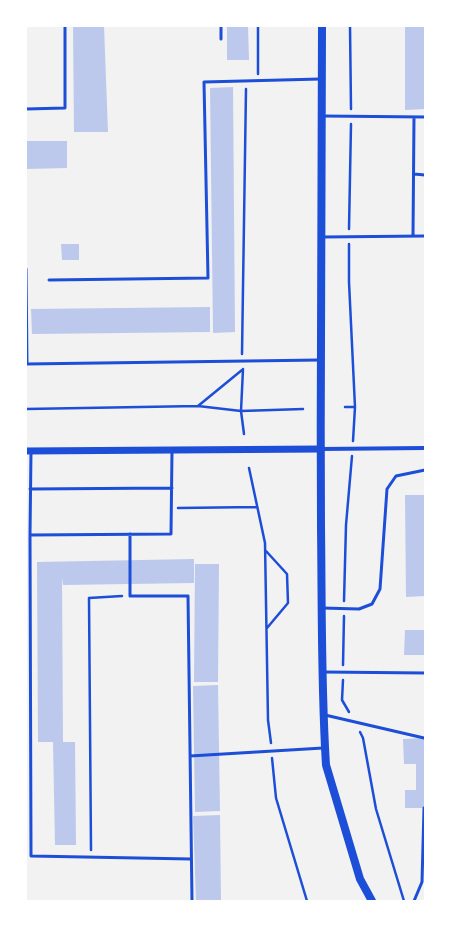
<!DOCTYPE html>
<style>
body{margin:0}
#map{position:relative;width:451px;height:927px;overflow:hidden;background:#f2f2f2;font-family:Lato,sans-serif}
canvas{display:block}
.frame{position:absolute;inset:0;border:27px solid #fff;pointer-events:none}
</style>
<div id="map">
<canvas width="451" height="927"></canvas>
<div class="frame"></div>
</div>
<script>
const g = document.querySelector('canvas').getContext('2d');
g.lineJoin = 'round';
function fillPath(path, color) {
  g.fillStyle = color;
  g.fill(path, 'evenodd');
}
function stroke(path, color, width, dash) {
  g.strokeStyle = color;
  g.lineWidth = width;
  g.lineCap = dash ? 'butt' : 'round';
  g.setLineDash(dash || []);
  g.stroke(path);
}
fillPath(new Path2D(`
 M 73,26 L 104,26 L 108,132 L 74,132 Z
 M 227,26 L 248,26 L 249,60 L 227,60 Z
 M 405,26 L 425,26 L 425,109 L 405,110 Z
 M 233,87 L 235,332 L 213,333 L 210,88 Z
 M 26,141 L 67,141 L 67,168 L 26,169 Z
 M 61,244 L 79,244 L 79,260 L 62,260 Z
 M 210,307 L 210,332 L 32,334 L 31,309 Z
 M 405,495 L 425,495 L 425,596 L 406,597 Z
 M 194,559 L 194,583 L 63,585 L 62,578 L 63,742 L 75,742 L 76,845 L 55,845 L 53,742 L 38,742 L 37,562 Z
 M 195,564 L 219,564 L 218,682 L 194,682 Z
 M 405,630 L 425,630 L 425,655 L 404,655 Z
 M 218,685 L 220,811 L 195,812 L 193,686 Z
 M 425,738 L 425,808 L 405,808 L 405,790 L 416,790 L 416,764 L 404,764 L 403,739 Z
 M 220,815 L 221,901 L 196,901 L 193,816 Z`), '#bdc9ec');
stroke(new Path2D(`
 M 258,26 L 258,74
 M 350,26 L 351,109
 M 349,229 L 351,124
 M 242,354 L 246,89
 M 243,369 L 241,411 L 244,434
 M 198,406 L 242,370
 M 345,407 L 355,407 L 349,282 L 349,244
 M 26,409 L 198,406 L 241,411 L 303,409
 M 353,441 L 355,407
 M 249,468 L 265,543 L 268,720 L 271,743
 M 178,508 L 257,507
 M 266,551 L 287,574 L 288,603 L 267,628
 M 344,601 L 346,525 L 352,456
 M 343,665 L 344,616
 M 343,680 L 342,700 L 349,712
 M 360,732 L 363,738 L 376,809 L 404,901
 M 272,758 L 276,798 L 307,901
 M 91,850 L 89,598 L 122,596`), '#1d4ed8', 2.5);
stroke(new Path2D(`
 M 221,26 L 221,39
 M 26,109 L 65,108 L 65,26
 M 323,116 L 425,117
 M 414,174 L 425,175
 M 413,236 L 414,117
 M 323,237 L 425,236
 M 26,269 L 27,364
 M 49,280 L 208,278 L 204,82 L 320,79
 M 26,364 L 320,360
 M 31,451 L 30,535 L 31,856 L 191,859
 M 30,489 L 172,488
 M 130,534 L 130,596 L 188,596 L 192,901
 M 30,535 L 171,534 L 172,451
 M 322,608 L 359,609 L 372,604 L 380,589 L 387,489 L 396,476 L 425,470
 M 323,672 L 425,673
 M 325,715 L 424,738
 M 190,756 L 323,748
 M 414,901 L 422,882 L 424,808`), '#1d4ed8', 3);
stroke(new Path2D(`
 M 321,449 L 425,448`), '#1d4ed8', 4);
stroke(new Path2D(`
 M 26,451 L 321,449`), '#1d4ed8', 7);
stroke(new Path2D(`
 M 322,26 C 322,193 320,360 321,527 C 322,607 321,686 326,765 L 360,879 L 372,901`), '#1d4ed8', 8);
</script>
